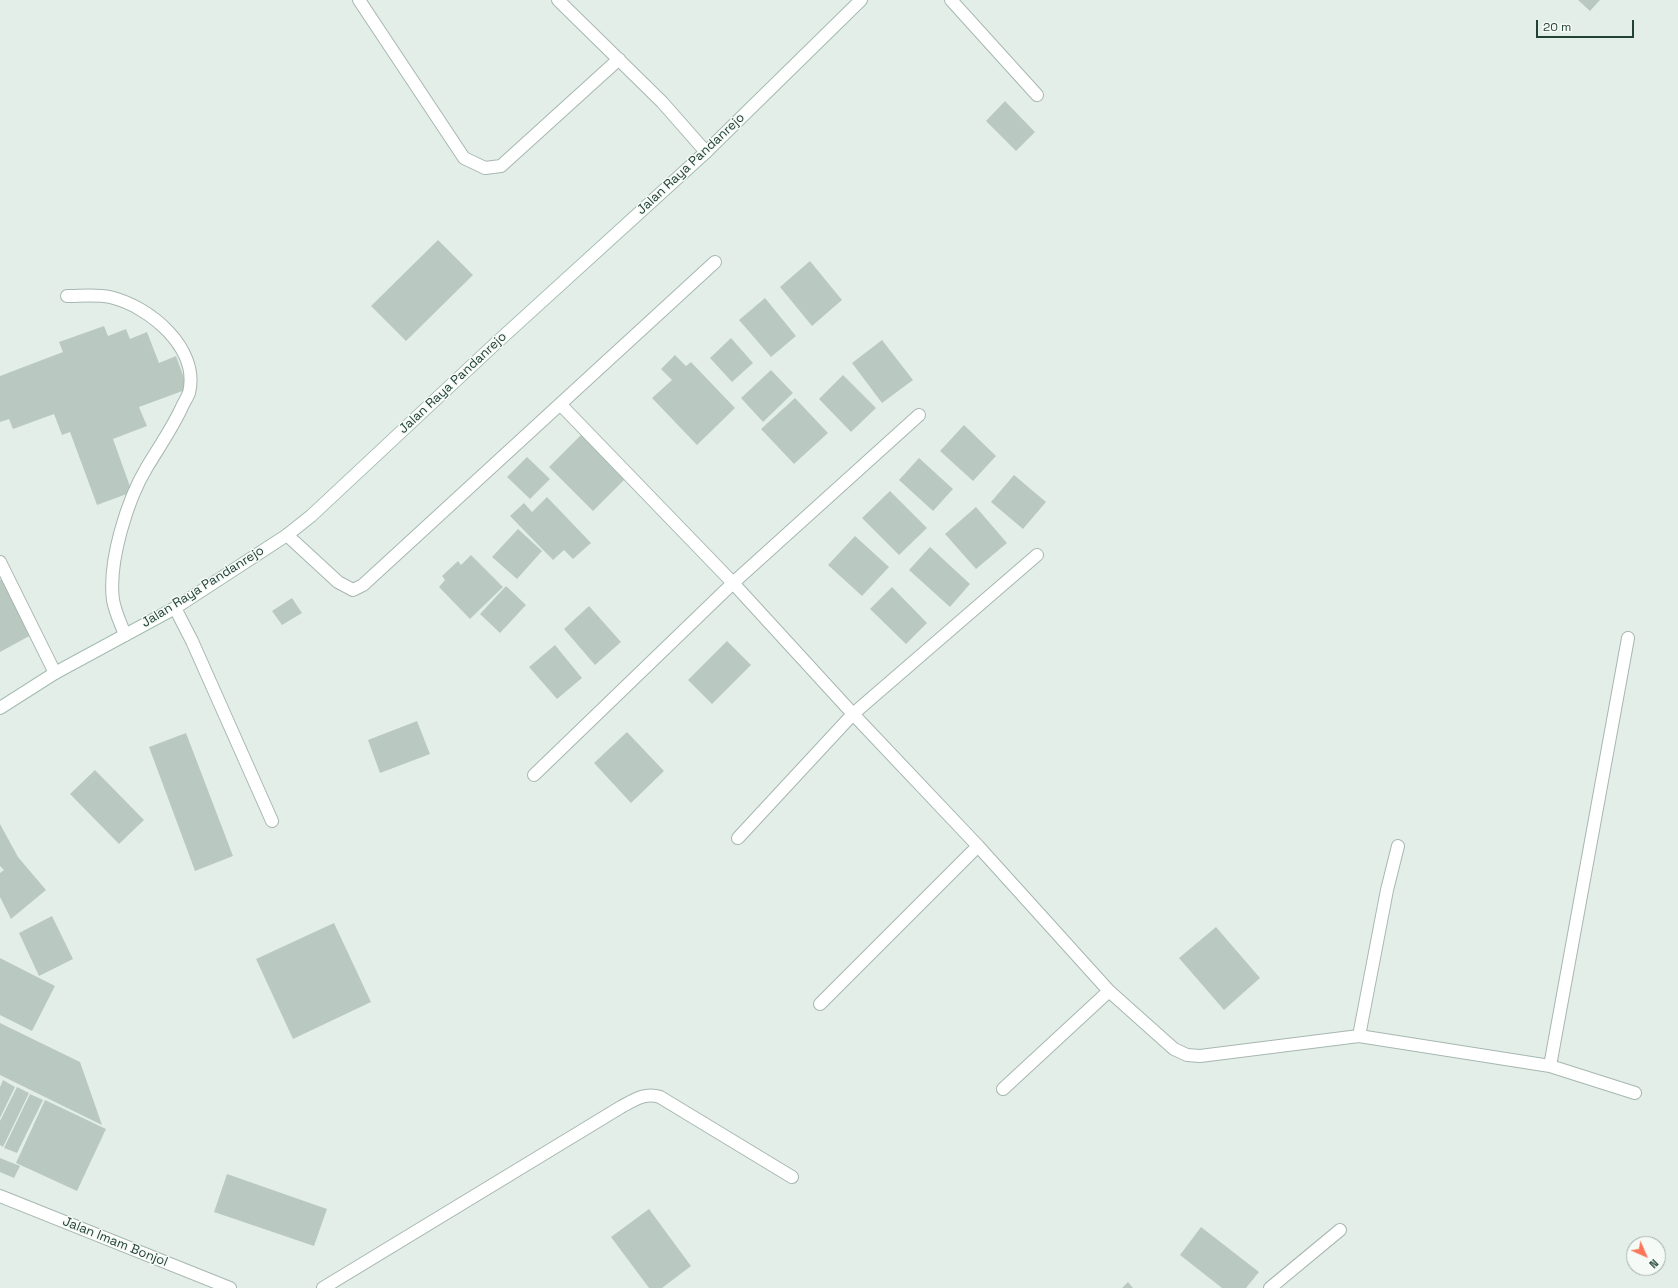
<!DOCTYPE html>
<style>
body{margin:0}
#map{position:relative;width:1678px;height:1288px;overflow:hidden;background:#e4eee9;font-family:"Space Grotesk",sans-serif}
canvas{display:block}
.north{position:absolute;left:1626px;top:1236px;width:40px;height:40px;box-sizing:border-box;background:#f5faf7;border:1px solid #a1b0aa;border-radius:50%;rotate:135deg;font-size:11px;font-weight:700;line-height:16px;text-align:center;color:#224137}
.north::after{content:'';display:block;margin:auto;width:14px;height:18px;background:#f97658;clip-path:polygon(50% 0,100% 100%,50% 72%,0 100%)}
.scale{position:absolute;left:1536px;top:20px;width:98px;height:18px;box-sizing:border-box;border:2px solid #224137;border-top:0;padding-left:5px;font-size:12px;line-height:14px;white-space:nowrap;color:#224137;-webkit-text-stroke:3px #f5faf7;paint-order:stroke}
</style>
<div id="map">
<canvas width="1678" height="1288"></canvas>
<div class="north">N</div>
<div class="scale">20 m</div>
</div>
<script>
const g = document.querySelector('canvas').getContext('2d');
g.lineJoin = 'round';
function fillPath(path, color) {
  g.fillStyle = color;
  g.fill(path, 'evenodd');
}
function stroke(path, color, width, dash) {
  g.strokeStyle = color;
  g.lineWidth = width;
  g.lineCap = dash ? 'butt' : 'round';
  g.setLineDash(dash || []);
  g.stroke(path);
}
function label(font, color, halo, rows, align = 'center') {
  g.font = font + ' "Space Grotesk",sans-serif';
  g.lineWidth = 3;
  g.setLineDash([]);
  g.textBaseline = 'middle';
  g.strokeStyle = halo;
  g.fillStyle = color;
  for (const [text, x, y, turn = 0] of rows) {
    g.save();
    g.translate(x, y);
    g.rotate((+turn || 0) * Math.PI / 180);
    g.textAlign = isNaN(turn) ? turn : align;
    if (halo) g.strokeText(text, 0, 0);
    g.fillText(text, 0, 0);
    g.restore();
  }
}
fillPath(new Path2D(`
 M 1578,0 L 1600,0 L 1590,11 Z
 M 1005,101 L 1035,132 L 1016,151 L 986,121 Z
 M 438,240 L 473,275 L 406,341 L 371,306 Z
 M 810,261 L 842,300 L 812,326 L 780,287 Z
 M 765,298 L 796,336 L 771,357 L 739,320 Z
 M 104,326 L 108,336 L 126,329 L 130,339 L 147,332 L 159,363 L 176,356 L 188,389 L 139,407 L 147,426 L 113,439 L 132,492 L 97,505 L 70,432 L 62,435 L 54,414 L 13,429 L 9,419 L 0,422 L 0,376 L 63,352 L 59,342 Z
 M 731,338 L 753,363 L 732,382 L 710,358 Z
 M 882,340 L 913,380 L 882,403 L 852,363 Z
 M 675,355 L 686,366 L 691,362 L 735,408 L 697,445 L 652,398 L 672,380 L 661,369 Z
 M 771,370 L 793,393 L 763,422 L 741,398 Z
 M 843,375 L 876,408 L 851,432 L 819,399 Z
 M 795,398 L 828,433 L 794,464 L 761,429 Z
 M 964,425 L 996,456 L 973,481 L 940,451 Z
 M 584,432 L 628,476 L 593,511 L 549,467 Z
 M 527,457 L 550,479 L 530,499 L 507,477 Z
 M 919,458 L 953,489 L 933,511 L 899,480 Z
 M 1014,475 L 1046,502 L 1023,529 L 991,502 Z
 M 890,491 L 927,528 L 899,555 L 862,518 Z
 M 547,497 L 591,543 L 573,559 L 564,550 L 553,560 L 510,516 L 524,503 L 532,512 Z
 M 976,507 L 1007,543 L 976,569 L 945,534 Z
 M 518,529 L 542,551 L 517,579 L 492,557 Z
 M 855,536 L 889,567 L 862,596 L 828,565 Z
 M 930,547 L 970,584 L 950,607 L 909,570 Z
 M 471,555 L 503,587 L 470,619 L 439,587 L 445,580 L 442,576 L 458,561 L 461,565 Z
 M 4,578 L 33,634 L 0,652 L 0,580 Z
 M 506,586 L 526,605 L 500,633 L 480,614 Z
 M 892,587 L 927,623 L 906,644 L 870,609 Z
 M 292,598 L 302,613 L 282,625 L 272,611 Z
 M 589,606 L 621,642 L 595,665 L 564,629 Z
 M 727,641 L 751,665 L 712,704 L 688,680 Z
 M 555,645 L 582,678 L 557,699 L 529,667 Z
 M 417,721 L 430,754 L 380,773 L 368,740 Z
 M 627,732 L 664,771 L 631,803 L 594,763 Z
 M 186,733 L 233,856 L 195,871 L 149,747 Z
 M 95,770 L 144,820 L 119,844 L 70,794 Z
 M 0,824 L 18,857 L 46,890 L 11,919 L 0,897 L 0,873 L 4,870 L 0,866 Z
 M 52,916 L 73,959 L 39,976 L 19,933 Z
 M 334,923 L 371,1002 L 293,1039 L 256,959 Z
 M 1216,927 L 1260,978 L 1224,1010 L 1179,958 Z
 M 0,958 L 55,986 L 32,1031 L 0,1015 Z
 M 0,1023 L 80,1062 L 102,1125 L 0,1075 Z
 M 3,1080 L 15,1087 L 0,1118 L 0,1087 Z
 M 17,1087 L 29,1093 L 3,1147 L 0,1145 L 0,1121 Z
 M 30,1094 L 43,1100 L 17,1153 L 4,1148 Z
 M 45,1100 L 106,1129 L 77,1191 L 16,1163 Z
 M 0,1158 L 20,1166 L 14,1178 L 0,1172 Z
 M 227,1174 L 327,1209 L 314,1246 L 214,1212 Z
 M 649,1209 L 691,1266 L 662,1288 L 649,1288 L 611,1237 Z
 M 1201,1227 L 1259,1272 L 1246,1288 L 1222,1288 L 1180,1255 Z
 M 1128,1282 L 1133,1288 L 1122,1288 Z`), '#b9c9c2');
const service = new Path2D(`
 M 359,0 L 464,158 L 485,168 L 501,166 L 619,59
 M 558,0 L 662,102 L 706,152
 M 67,296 C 80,296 96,294 110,297 C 149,306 200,348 189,393 C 187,398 183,404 181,409 C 171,430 159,447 147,467 C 127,500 108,562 113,600 C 115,612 121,624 125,635
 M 175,608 L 192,641 L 272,821`);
const minor = new Path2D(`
 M 951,0 L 1037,95
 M 560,404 L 733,583 L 853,714 L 978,846 L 1109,991 L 1174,1049 L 1187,1055 L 1200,1056 L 1359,1036 L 1387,890 L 1398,846
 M 287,535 L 338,582 L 353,590 L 363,585 L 715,262
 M 0,562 L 55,673
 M 1628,638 L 1550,1066 L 1635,1093
 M 534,775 L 733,583 L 919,415
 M 738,838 L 853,714 L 1037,555
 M 820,1004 L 978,846
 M 1359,1036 L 1550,1066
 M 1003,1089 L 1109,991
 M 0,1196 L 230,1288
 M 323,1288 L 621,1107 C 634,1100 645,1092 660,1097 L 792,1177
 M 1270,1288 L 1340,1230`);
const secondary = new Path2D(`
 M 0,708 L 55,673 L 175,608 L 287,535 L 311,516 L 495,344 L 706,152 L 861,0`);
stroke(service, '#a6b7b0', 14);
stroke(minor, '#a6b7b0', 14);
stroke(secondary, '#a2bbb1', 14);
stroke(service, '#fff', 12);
stroke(minor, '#fff', 12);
stroke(secondary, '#fff', 12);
label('13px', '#224137', '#f5faf7', [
 ["Jalan Raya Pandanrejo",691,164,-43],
 ["Jalan Raya Pandanrejo",453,383,-43],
 ["Jalan Raya Pandanrejo",203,587,-32],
 ["Jalan Imam Bonjol",115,1242,22]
]);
</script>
